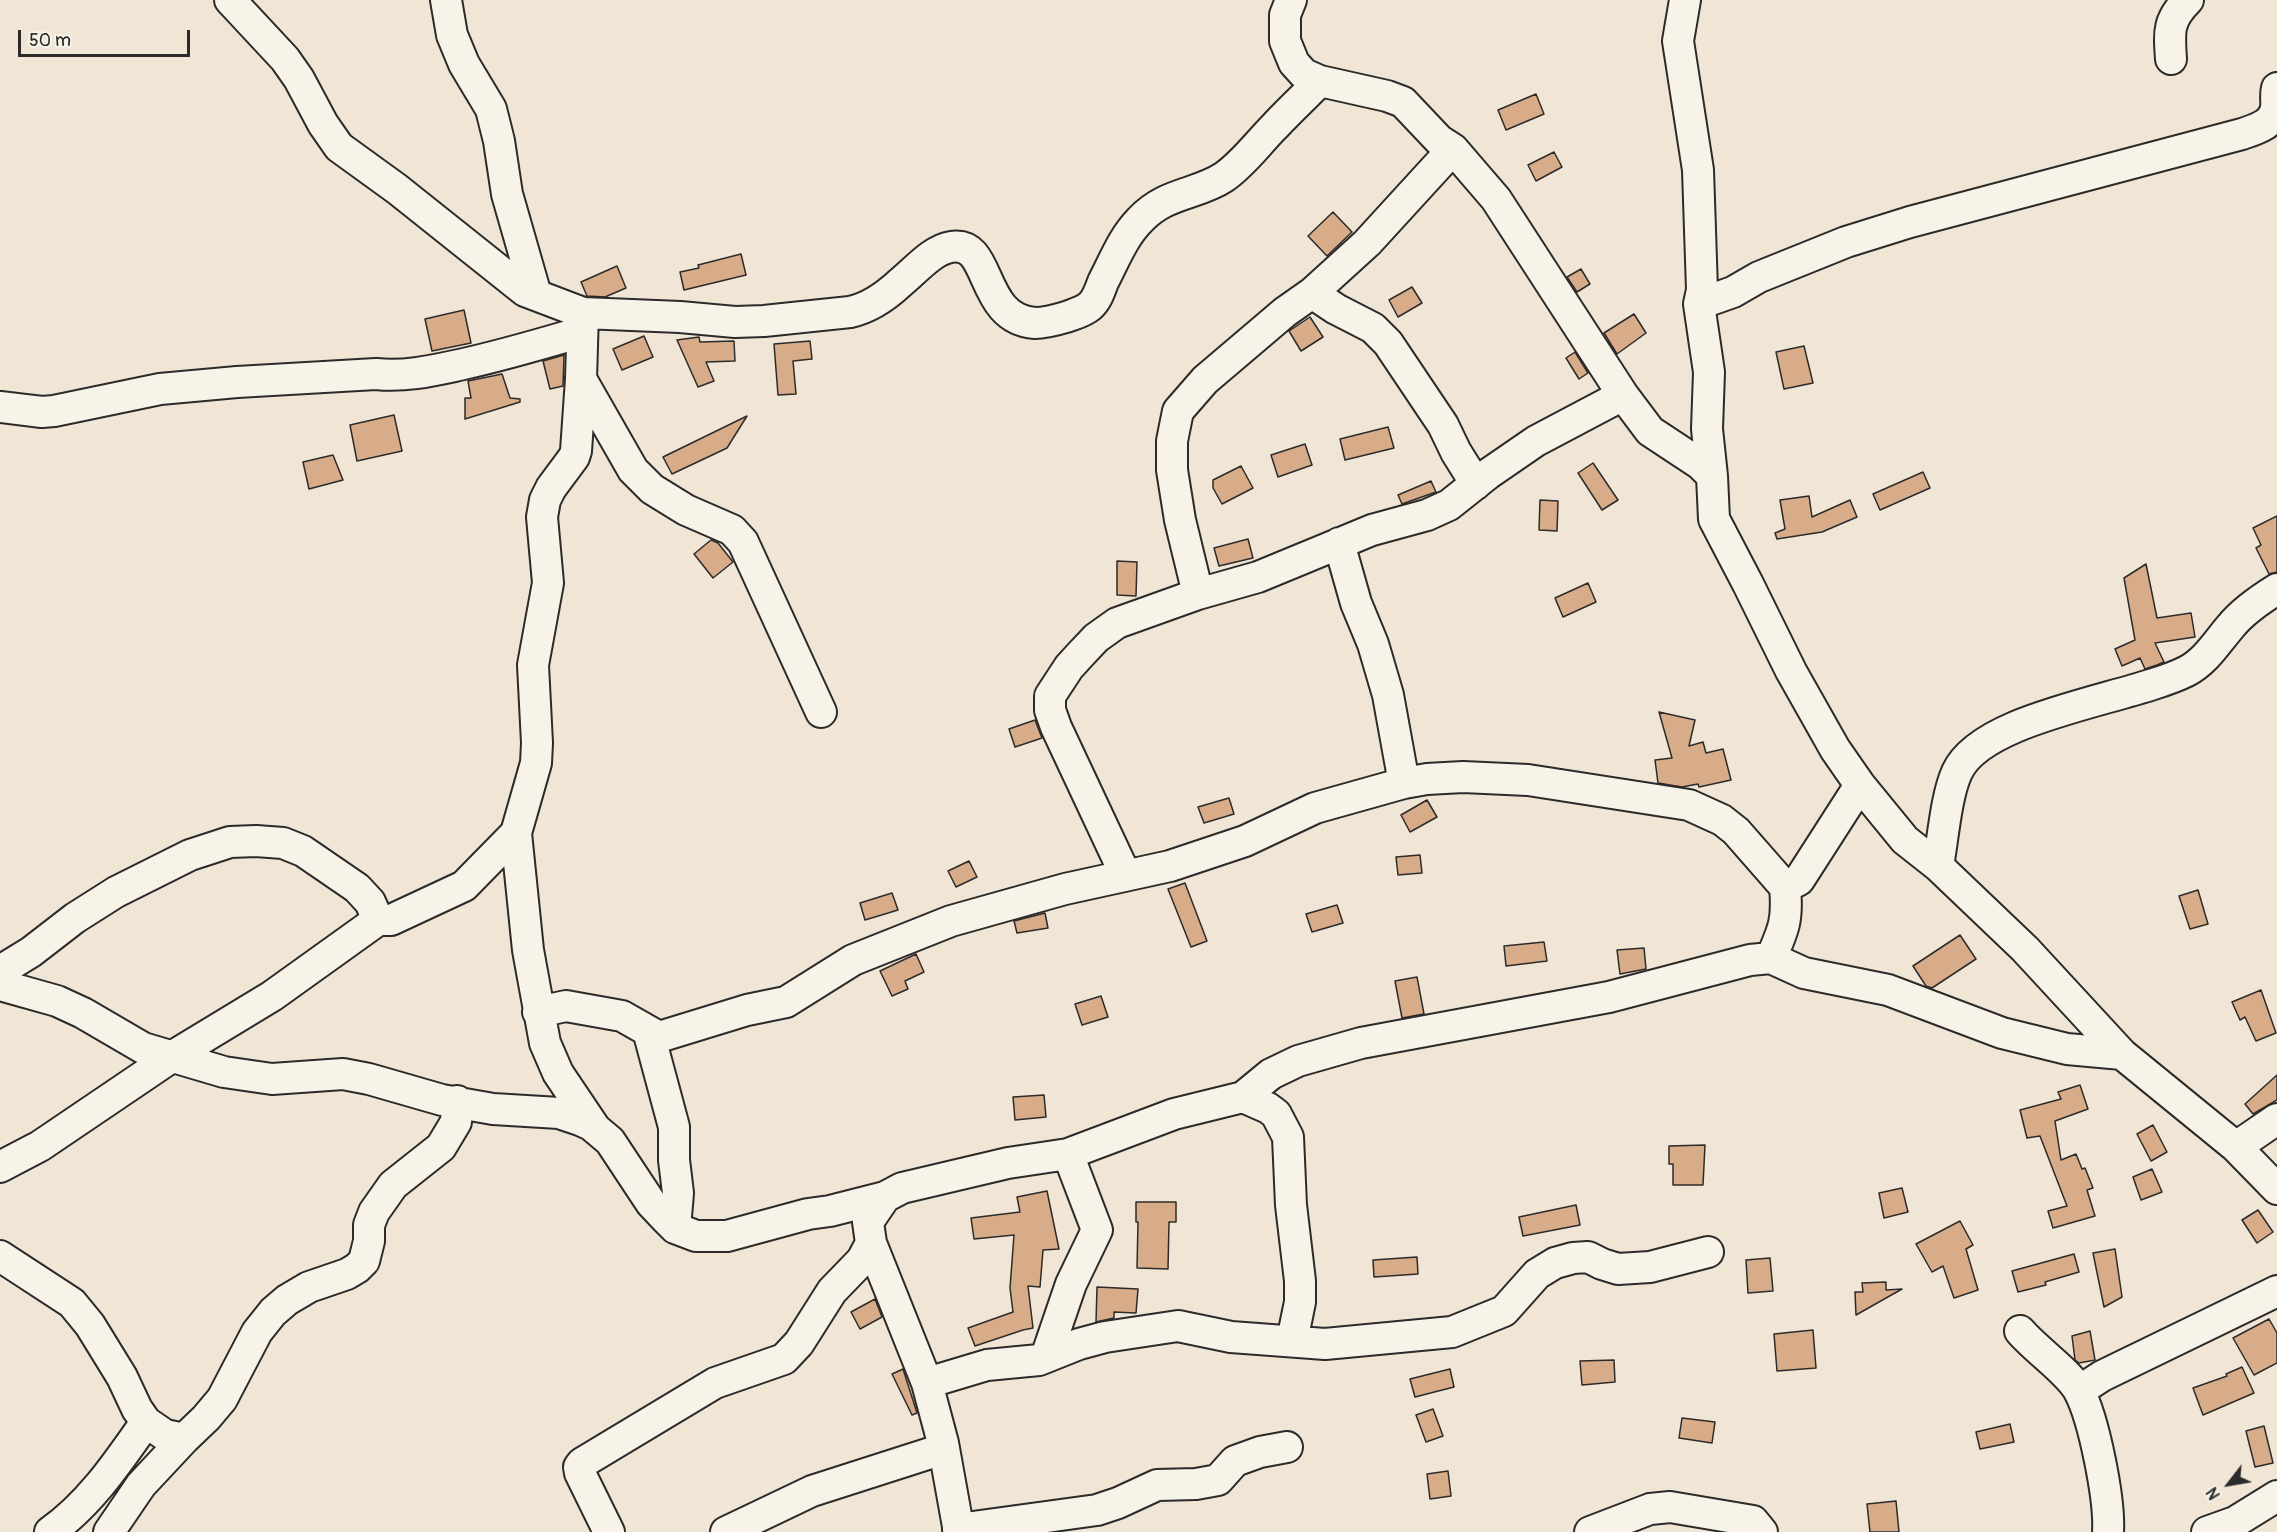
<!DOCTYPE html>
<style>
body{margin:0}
#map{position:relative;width:2277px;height:1532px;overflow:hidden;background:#f1e5d5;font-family:Pangolin,sans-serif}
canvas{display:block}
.north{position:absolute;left:2199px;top:1454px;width:60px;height:60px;-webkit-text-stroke:4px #f7f3e8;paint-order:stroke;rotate:239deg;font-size:16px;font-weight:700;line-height:24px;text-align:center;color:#2b2b2b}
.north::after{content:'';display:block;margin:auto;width:21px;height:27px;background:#2b2b2b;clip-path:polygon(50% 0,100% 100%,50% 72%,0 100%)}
.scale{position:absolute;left:18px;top:30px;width:172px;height:27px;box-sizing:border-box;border:3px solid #2b2b2b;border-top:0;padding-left:8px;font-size:18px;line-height:21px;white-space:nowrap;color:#2b2b2b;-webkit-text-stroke:4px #f7f3e8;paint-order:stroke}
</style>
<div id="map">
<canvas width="2277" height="1532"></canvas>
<div class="north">N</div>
<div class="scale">50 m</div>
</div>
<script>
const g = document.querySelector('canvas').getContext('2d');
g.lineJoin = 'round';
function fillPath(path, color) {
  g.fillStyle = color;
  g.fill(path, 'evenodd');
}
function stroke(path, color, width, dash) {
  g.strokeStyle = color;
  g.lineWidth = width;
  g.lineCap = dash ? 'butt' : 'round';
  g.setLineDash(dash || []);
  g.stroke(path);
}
const building = new Path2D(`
 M 1536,94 L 1544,114 L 1506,130 L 1498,110 Z
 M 1554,152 L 1562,167 L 1536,181 L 1528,165 Z
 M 1333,212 L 1352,232 L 1327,256 L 1308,236 Z
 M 741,254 L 746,275 L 684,290 L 680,272 L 699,268 L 698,265 Z
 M 617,266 L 626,288 L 605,297 L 587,296 L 581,282 Z
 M 1581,269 L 1590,284 L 1577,292 L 1567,277 Z
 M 1412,287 L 1422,303 L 1398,317 L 1389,300 Z
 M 464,310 L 471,343 L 432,351 L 425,319 Z
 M 1634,314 L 1646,333 L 1617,354 L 1604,333 Z
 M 1310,317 L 1323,337 L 1301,351 L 1289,331 Z
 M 644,336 L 653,357 L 622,370 L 613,349 Z
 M 699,337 L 700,342 L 734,341 L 735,361 L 706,362 L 714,381 L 698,387 L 677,340 Z
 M 810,341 L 812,359 L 793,361 L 796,394 L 778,395 L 774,344 Z
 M 1804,346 L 1813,383 L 1784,389 L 1776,352 Z
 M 1575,352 L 1588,373 L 1579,379 L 1566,358 Z
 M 564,355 L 563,386 L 550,389 L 543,361 Z
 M 502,374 L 510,398 L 520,399 L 520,402 L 465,419 L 465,398 L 471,398 L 468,381 Z
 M 394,415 L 402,451 L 357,461 L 350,425 Z
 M 747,416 L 727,448 L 672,474 L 663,457 Z
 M 1388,427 L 1394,448 L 1345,460 L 1340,439 Z
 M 1305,444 L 1312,465 L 1278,477 L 1271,455 Z
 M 333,455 L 343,480 L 309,489 L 303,462 Z
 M 1593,463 L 1618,500 L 1602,510 L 1578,473 Z
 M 1241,466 L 1253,488 L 1222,504 L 1213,488 L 1213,480 Z
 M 1923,472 L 1930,488 L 1880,510 L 1873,494 Z
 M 1431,481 L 1436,492 L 1402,504 L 1398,495 Z
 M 1809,496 L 1812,517 L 1850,500 L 1857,517 L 1822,532 L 1777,539 L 1775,533 L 1785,529 L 1780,500 Z
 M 1540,500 L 1558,501 L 1557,531 L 1539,530 Z
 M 2277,516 L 2277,572 L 2269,574 L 2256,548 L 2261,545 L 2253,528 Z
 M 1248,539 L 1253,558 L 1219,566 L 1214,548 Z
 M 711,540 L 718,543 L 733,562 L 713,578 L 694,554 Z
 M 1117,561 L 1137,562 L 1136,596 L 1117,595 Z
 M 2146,564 L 2157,618 L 2191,613 L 2195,637 L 2155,643 L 2164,662 L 2157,665 L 2145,669 L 2140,658 L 2122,666 L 2115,649 L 2135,640 L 2124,578 Z
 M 1588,583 L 1596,602 L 1563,617 L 1555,598 Z
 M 1659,712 L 1695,720 L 1689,746 L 1703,742 L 1706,753 L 1723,749 L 1731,780 L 1699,787 L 1698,784 L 1682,787 L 1658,783 L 1655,760 L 1672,758 Z
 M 1035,720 L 1042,738 L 1015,747 L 1009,729 Z
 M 1229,798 L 1234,814 L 1204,823 L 1198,807 Z
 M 1427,800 L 1437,817 L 1410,832 L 1401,815 Z
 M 1420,855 L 1422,873 L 1398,875 L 1396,857 Z
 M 969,861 L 977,877 L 956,887 L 948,871 Z
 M 1185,883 L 1207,941 L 1191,947 L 1168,889 Z
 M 2198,890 L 2208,924 L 2190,929 L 2179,896 Z
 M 892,893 L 898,910 L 865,920 L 860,903 Z
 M 1337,905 L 1343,923 L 1312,932 L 1306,914 Z
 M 1045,913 L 1048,928 L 1017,933 L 1014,921 Z
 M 1960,935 L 1976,959 L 1932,988 L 1926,986 L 1913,966 Z
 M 1544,942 L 1547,961 L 1506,966 L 1504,946 Z
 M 1644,948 L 1646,969 L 1620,974 L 1617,950 Z
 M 916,954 L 924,972 L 905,981 L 908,989 L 892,996 L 880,971 Z
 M 1417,977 L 1424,1014 L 1402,1018 L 1395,981 Z
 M 2261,990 L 2276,1033 L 2256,1041 L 2245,1017 L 2240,1020 L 2232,1002 Z
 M 1101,996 L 1108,1017 L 1082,1025 L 1075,1004 Z
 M 2277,1075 L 2277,1100 L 2253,1114 L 2245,1104 Z
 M 2080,1085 L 2088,1109 L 2055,1121 L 2061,1160 L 2076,1154 L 2082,1169 L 2085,1168 L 2093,1188 L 2087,1190 L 2095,1216 L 2053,1228 L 2048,1211 L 2067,1206 L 2040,1136 L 2027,1138 L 2020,1110 L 2061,1099 L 2058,1092 Z
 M 1044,1095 L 1046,1117 L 1015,1120 L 1013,1097 Z
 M 2153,1125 L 2167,1152 L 2151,1161 L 2137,1134 Z
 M 1705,1145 L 1703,1185 L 1673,1185 L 1673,1164 L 1669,1164 L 1669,1146 Z
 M 2152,1169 L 2162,1192 L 2141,1200 L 2133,1177 Z
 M 1902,1188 L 1908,1212 L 1884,1218 L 1879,1193 Z
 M 1047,1191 L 1059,1249 L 1043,1250 L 1040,1287 L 1028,1286 L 1033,1328 L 1023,1330 L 975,1346 L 968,1328 L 1013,1312 L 1010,1288 L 1014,1235 L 974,1239 L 971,1218 L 1020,1212 L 1017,1197 Z
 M 1136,1202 L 1176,1202 L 1176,1222 L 1169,1222 L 1168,1269 L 1137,1268 L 1138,1222 L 1136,1222 Z
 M 1576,1205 L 1580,1225 L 1523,1236 L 1519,1217 Z
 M 2258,1210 L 2273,1232 L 2257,1243 L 2242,1220 Z
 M 1960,1221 L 1973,1245 L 1966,1249 L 1978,1290 L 1954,1298 L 1943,1266 L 1932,1272 L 1916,1244 Z
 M 2115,1249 L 2122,1297 L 2104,1307 L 2093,1253 Z
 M 2074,1254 L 2079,1272 L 2045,1282 L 2046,1285 L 2018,1292 L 2012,1271 Z
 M 1417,1257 L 1418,1274 L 1374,1277 L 1373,1260 Z
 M 1770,1258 L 1773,1291 L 1748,1293 L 1746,1260 Z
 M 1886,1282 L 1886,1290 L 1902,1289 L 1856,1315 L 1855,1292 L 1863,1292 L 1862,1283 Z
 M 1097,1287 L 1138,1289 L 1136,1313 L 1114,1312 L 1114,1318 L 1096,1322 Z
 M 875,1299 L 882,1317 L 860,1329 L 851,1312 Z
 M 2269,1319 L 2277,1333 L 2277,1363 L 2254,1375 L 2233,1338 Z
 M 1813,1330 L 1816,1368 L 1777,1371 L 1774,1334 Z
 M 2090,1331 L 2095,1360 L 2079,1363 L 2075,1360 L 2072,1336 Z
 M 1614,1360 L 1615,1382 L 1582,1385 L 1580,1361 Z
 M 2242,1367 L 2254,1393 L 2203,1415 L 2193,1388 L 2227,1376 L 2226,1374 Z
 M 903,1369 L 917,1413 L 912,1415 L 892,1374 Z
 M 1450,1369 L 1454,1387 L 1415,1397 L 1410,1379 Z
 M 1433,1409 L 1443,1436 L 1426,1442 L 1416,1415 Z
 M 1682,1418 L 1715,1422 L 1712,1443 L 1679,1438 Z
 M 2010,1424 L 2014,1442 L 1980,1449 L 1976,1432 Z
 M 2264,1426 L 2273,1463 L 2255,1467 L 2246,1431 Z
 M 1448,1471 L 1451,1496 L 1430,1499 L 1427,1474 Z
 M 1896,1501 L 1899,1532 L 1870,1532 L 1867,1504 Z`);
fillPath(building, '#d8ac89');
stroke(building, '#2b2b2b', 1.5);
const minor = new Path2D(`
 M 230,0 L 285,59 L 299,79 L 323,124 L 339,147 L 397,189 L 525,291 L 583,313 L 680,317 L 735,322 L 764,321 L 850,312 C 869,308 886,296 900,283 C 915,271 932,250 951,247 C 993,239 978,319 1035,323 C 1045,323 1056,320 1066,317 C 1074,314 1083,312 1090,306 C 1097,300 1100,290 1103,282 C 1114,261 1123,237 1140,220 C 1166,192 1197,195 1224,177 C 1244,163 1258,143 1275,126 C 1290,110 1305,96 1320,81
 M 446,0 L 452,35 L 464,64 L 491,109 L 499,141 L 507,194 L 536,295
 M 1291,0 L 1285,15 L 1285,41 L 1294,63 L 1304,74 L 1320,81 L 1387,96 L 1403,102 L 1439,140 L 1453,149 L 1496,199 L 1623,395 L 1650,431 L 1700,464 L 1712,476
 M 1685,0 L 1678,41 L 1698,170 L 1702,290 L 1699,304 L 1709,372 L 1707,429 L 1712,476 L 1714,519 L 1748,584 L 1791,671 L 1835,749 L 1860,785 L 1905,840 L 1938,866 L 2025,949 L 2122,1054 L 2236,1147 L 2277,1189
 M 2171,59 C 2169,31 2168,20 2188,0
 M 1312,293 L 1336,309 L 1373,328 L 1388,343 L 1443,425 L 1456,452 L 1476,484
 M 1699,304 L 1733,292 L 1759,277 L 1846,242 L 1910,222 L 2242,134 C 2256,129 2273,125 2276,108 C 2277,101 2275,95 2277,88
 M 583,313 L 581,379 L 576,451 L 574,457 L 551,488 L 545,500 L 542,517 L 548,583 L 533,665 L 537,743 L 536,763 L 516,833 L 528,950 L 545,1043 L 558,1073 L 595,1128
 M 581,379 L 633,470 L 652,489 L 686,510 L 732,530 L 743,542 L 821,712
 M 0,407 L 42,412 L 54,411 L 160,389 L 237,382 L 376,374 C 405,377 431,371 459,365 C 501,356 541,344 582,332
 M 1339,543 L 1356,603 L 1373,644 L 1388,695 L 1404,783
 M 1198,594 L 1180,520 L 1172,470 L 1172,441 L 1178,411 L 1205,380 L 1285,312 L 1312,293 L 1367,243 L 1453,149
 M 1938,866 C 1943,839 1946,796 1957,772 C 1983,715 2132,699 2187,671 C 2206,661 2217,642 2231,626 C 2243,611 2261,599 2277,589
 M 1125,874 L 1056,727 L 1050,710 L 1050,696 L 1069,667 L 1080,655 L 1096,638 L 1117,623 L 1198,594 L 1258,577 L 1372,530 L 1427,515 L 1449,505 L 1488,474 L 1536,441 L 1623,395
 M 1771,958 C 1784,929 1788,919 1785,887 L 1799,880 L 1860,785
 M 0,971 L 31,952 L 75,918 L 116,892 L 190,855 L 230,842 L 256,841 L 283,843 L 303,851 L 357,888 L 370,902 L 378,920
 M 0,985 L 57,1001 L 83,1013 L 143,1048 L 224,1072 L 272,1079 L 343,1074 L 369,1079 L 442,1100 L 493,1109 L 559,1113 L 580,1120 L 591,1125 L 610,1141 L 651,1203 L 667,1220 L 675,1228 L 696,1236 L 727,1236 L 808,1214 L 830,1211 L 885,1197
 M 538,1012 L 566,1006 L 622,1016 L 659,1037 L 747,1010 L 786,1002 L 853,960 L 951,921 L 1065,889 L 1170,866 L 1245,841 L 1315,808 L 1404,783 L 1427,779 L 1463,777 L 1528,780 L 1689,805 L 1722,820 L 1736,831 L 1785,887
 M 649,1034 L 674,1127 L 674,1160 L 678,1193 L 675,1228
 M 1243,1097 L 1268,1108 L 1276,1114 L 1288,1137 L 1291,1205 L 1300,1281 L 1300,1302 L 1292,1341
 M 2236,1147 L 2277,1119
 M 0,1167 L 40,1146 L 173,1056 L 272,996 L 378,920 L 391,920 L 464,886 L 516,833
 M 0,1256 L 72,1303 L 90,1325 L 122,1377 L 137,1409 L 146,1422 L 165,1435 L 184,1439
 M 2020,1331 C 2036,1350 2069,1372 2079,1391 C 2094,1419 2110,1500 2108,1532
 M 1046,1357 L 1071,1284 L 1097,1230 L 1068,1154
 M 927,1383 L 987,1365 L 1039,1360 L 1079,1344 L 1105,1337 L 1178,1326 L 1231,1337 L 1325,1344 L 1452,1332 L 1504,1311 L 1537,1274 L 1555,1263 L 1573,1258 L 1588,1257 L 1602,1264 L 1618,1269 L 1650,1267 L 1708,1252
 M 2079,1391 L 2102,1376 L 2277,1291
 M 958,1529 L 1097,1510 L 1118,1503 L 1157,1485 L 1196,1484 L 1218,1480 L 1235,1461 L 1260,1452 L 1287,1447
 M 50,1532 C 90,1504 118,1462 146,1422
 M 109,1532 L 141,1485 L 184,1439 L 206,1418 L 222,1399 L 257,1332 L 273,1312 L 287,1300 L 309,1287 L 347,1274 L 357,1268 L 364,1261 L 369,1241 L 369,1225 L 374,1212 L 393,1185 L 441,1147 L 456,1122 L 457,1101
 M 609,1532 L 580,1473 L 579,1467 L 582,1463 L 715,1383 L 784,1359 L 799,1343 L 832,1291 L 862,1260 L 871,1243
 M 726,1532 L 812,1491 L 943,1449 L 943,1443
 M 959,1532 L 943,1443 L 927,1383 L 871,1243 L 868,1222 L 885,1197 L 902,1188 L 1008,1163 L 1068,1154 L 1174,1114 L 1243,1097 L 1271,1074 L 1298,1061 L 1361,1043 L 1609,997 L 1750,960 L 1771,958 L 1804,973 L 1888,990 L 2002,1033 L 2067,1049 L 2122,1054
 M 1590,1532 L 1650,1509 L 1670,1507 L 1753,1521 L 1762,1532
 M 2207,1532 L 2235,1522 L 2277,1496`);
stroke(minor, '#2b2b2b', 34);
stroke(minor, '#f7f3e8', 30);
</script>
